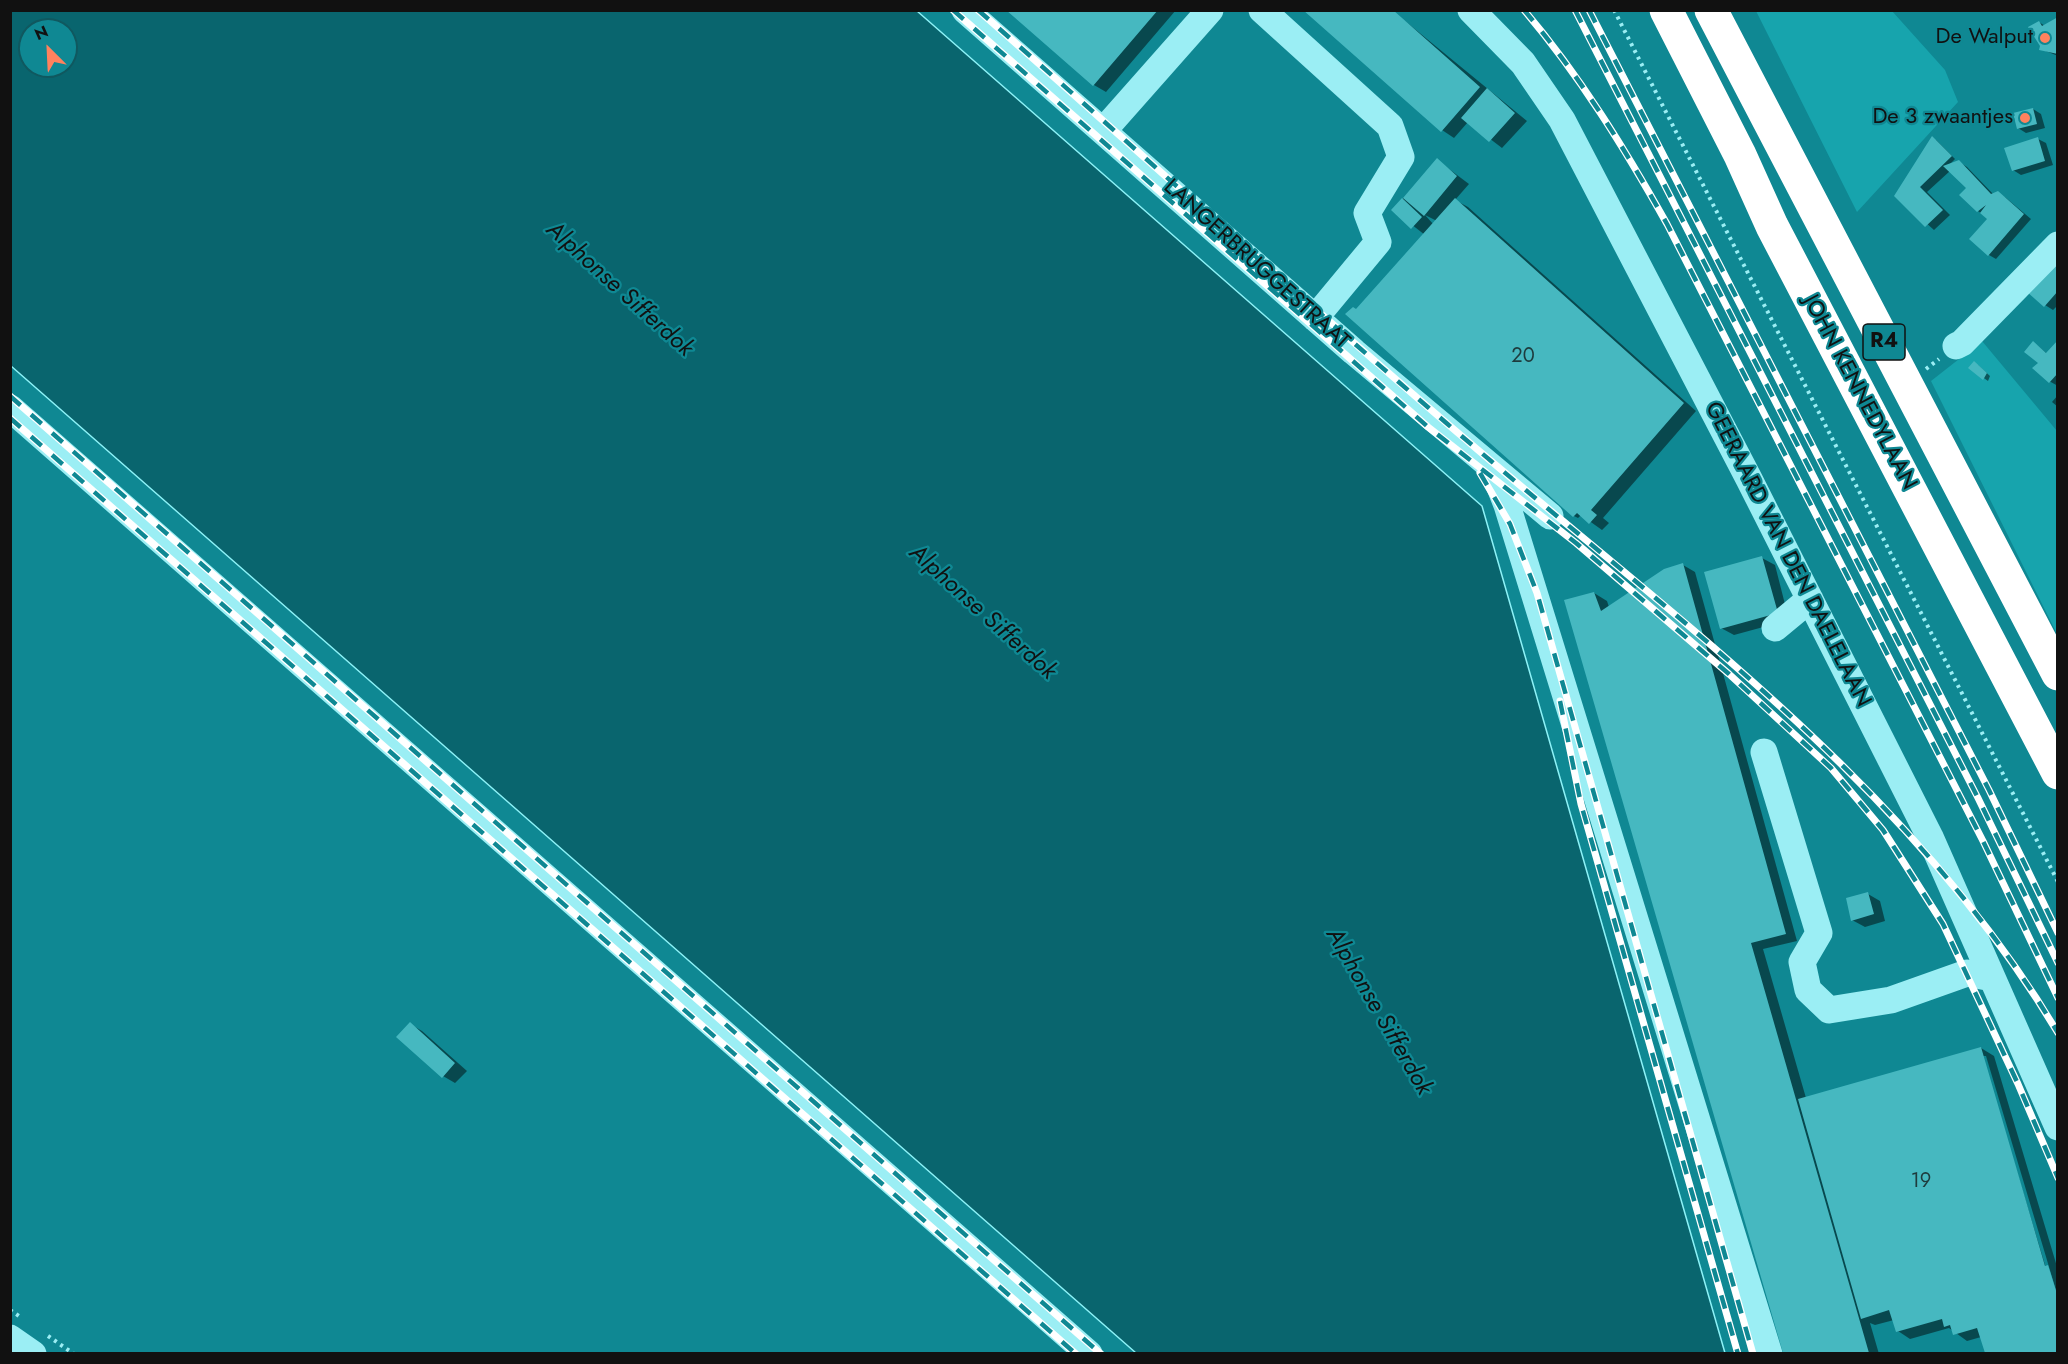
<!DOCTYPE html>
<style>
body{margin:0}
#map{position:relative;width:2068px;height:1364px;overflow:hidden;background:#0f8893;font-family:Jost,sans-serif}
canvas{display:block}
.frame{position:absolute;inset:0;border:12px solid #111;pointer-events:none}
.north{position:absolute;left:18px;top:18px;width:60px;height:60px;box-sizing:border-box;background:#0f8893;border:2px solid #10585f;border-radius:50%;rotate:336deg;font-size:16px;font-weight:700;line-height:24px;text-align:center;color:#111}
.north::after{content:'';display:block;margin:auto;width:21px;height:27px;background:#ff825e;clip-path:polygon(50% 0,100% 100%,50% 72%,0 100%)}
</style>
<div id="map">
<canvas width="2068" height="1364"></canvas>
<div class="frame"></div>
<div class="north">N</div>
</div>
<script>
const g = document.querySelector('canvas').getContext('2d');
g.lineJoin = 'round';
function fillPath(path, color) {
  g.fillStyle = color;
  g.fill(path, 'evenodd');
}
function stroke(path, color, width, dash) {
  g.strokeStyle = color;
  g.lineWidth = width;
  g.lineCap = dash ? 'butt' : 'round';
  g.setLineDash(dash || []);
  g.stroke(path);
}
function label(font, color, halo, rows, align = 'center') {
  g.font = font + ' Jost,sans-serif';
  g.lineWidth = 4.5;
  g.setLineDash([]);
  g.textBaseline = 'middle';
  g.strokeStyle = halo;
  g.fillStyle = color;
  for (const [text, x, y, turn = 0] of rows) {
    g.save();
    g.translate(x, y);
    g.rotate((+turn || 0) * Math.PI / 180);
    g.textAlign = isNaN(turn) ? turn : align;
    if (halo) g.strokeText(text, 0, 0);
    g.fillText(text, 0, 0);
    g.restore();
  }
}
fillPath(new Path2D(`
 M 1756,11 L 1892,11 L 1945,70 L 1958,102 L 1857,212 Z
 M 1982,341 L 2057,431 L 2057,634 L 1931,381 Z`), '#17a4ad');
const water = new Path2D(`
 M 11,10 L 917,11 L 1482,506 L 1725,1353 L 1136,1353 L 11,366 ZM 30,30 L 66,30 L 66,66 L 30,66 Z`);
fillPath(water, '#09656e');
stroke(water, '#8df2f7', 1.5);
fillPath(new Path2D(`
 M 1009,10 L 1176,10 L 1106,92 L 1094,85 Z
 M 2058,19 L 2058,56 L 2041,49 L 2039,22 L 2045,26 Z
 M 1405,21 L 1527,121 L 1502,148 L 1468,122 L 1454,138 L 1442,130 Z
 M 2033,109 L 2041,114 L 2045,128 L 2026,133 L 2018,128 Z
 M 2038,139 L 2046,143 L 2053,165 L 2021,175 L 2013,170 Z
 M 1936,140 L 1955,159 L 1948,166 L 1959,162 L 1967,167 L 1994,195 L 1998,193 L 2006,198 L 2031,219 L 1996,259 L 1989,255 L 1989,219 L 1978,211 L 1968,188 L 1950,171 L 1927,192 L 1950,215 L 1934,230 L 1896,196 Z
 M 1437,160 L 1469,184 L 1455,200 L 1468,207 L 1696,411 L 1603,518 L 1609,523 L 1602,530 L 1581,515 L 1578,518 L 1574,516 L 1357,311 L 1425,235 L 1393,210 ZM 1425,215 L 1437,221 L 1434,225 Z
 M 2058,257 L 2058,305 L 2053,310 L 2045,305 Z
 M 2058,342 L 2058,386 L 2049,381 L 2037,345 L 2047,354 Z
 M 1978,365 L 1990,376 L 1988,381 L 1970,368 Z
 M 2058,395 L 2058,407 L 2052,402 Z
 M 1762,558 L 1775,565 L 1789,620 L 1734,635 L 1721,628 Z
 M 1683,565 L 1695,572 L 1797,941 L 1763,949 L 1806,1098 L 1981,1048 L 1994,1056 L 2058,1270 L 2058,1297 L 1986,1056 L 1982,1056 L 2058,1308 L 2058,1354 L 1986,1354 L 1981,1337 L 1967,1341 L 1949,1328 L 1910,1339 L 1898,1331 L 1894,1320 L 1875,1325 L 1870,1323 L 1879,1354 L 1784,1354 L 1566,601 L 1594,593 L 1607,601 L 1609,607 Z
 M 1868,894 L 1880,901 L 1885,921 L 1865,927 L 1852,920 Z
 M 410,1024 L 422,1031 L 467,1071 L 455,1083 L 443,1076 Z`), '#0007');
fillPath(new Path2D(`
 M 1006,10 L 1158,10 L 1093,86 Z
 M 1303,10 L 1393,10 L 1480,87 L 1441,132 Z
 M 2058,17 L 2058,54 L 2039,50 L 2040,46 L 2028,27 L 2039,21 L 2042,26 Z
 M 1487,88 L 1515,113 L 1489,142 L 1461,118 Z
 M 2033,108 L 2037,124 L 2017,129 L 2013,113 Z
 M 1932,136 L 1952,156 L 1920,187 L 1943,210 L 1925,227 L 1894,196 Z
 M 2038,137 L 2045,161 L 2012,171 L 2004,148 Z
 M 1437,158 L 1457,176 L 1424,216 L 1403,198 Z
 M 1959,160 L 1991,194 L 1998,191 L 2024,214 L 1988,256 L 1969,239 L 1987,219 L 1980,213 L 1986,205 L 1977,212 L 1959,195 L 1966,188 L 1943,166 Z
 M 1402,198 L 1422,217 L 1411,229 L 1391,210 Z
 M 1455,198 L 1684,403 L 1591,510 L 1597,515 L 1589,524 L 1577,513 L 1573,517 L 1345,314 L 1353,307 L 1356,309 Z
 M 2058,255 L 2058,291 L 2044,307 L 2026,291 Z
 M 2058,340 L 2058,373 L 2049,383 L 2032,368 L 2038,363 L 2024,352 L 2033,341 L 2046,353 Z
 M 1974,361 L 1987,373 L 1983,380 L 1968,368 Z
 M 1762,556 L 1778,613 L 1720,629 L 1704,572 Z
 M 1683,563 L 1786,934 L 1751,943 L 1869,1353 L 1783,1353 L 1564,600 L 1594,592 L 1601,611 L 1664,569 Z
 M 1868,892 L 1874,914 L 1851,921 L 1846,898 Z
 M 410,1022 L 455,1063 L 442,1078 L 396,1037 Z
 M 1981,1047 L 2045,1266 L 2048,1265 L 2058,1297 L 2058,1353 L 1985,1353 L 1977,1328 L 1953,1335 L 1950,1325 L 1944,1327 L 1942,1319 L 1896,1332 L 1889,1310 L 1861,1319 L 1798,1099 Z`), '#46b8c0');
stroke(new Path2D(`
 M 1614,10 L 2058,882
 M 1926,369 L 1939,359
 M 10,1310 L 22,1318
 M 48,1336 L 74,1354`), '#9beef4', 4, [3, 4.5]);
stroke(new Path2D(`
 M 965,10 L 1354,352 L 1550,516
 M 1262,10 L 1390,126 L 1401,157 L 1367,213 L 1378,242 L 1315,318
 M 1471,10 L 1523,63 L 1562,120 L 1749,479 L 1930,837 L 2058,1127
 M 1103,131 L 1210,10
 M 1956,346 L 1962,343 L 2058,245
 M 10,408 L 1089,1354
 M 1493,469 L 1507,505 L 1769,1354
 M 1775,628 L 1810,599
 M 1764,752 L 1819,933 L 1802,962 L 1808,990 L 1829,1010 L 1891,1000 L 1967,973 L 1992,978
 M 10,1338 L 33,1354`), '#9beef4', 27);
stroke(new Path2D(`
 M 1666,10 L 1740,155 L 1772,226 L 2058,773
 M 1711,10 L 2058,674`), '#fff', 33);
const rail = new Path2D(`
 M 953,10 L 1428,427 L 1576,543 L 1729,674 L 1831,768 L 1883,830 L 1943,924 L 2018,1084 L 2058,1178
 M 978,10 C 1149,160 1317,314 1491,461 C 1696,634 1918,798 2058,1033
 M 1524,10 C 1580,76 1625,149 1667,224 L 1983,841 L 2058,998
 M 1575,10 L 1978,798 L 2058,963
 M 1589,10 L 1989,790 L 2058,933
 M 10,396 L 1101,1354
 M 10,418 L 1076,1354
 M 1480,473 L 1510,524 L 1537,593 L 1753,1354
 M 1560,701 L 1581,804 L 1738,1354`);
stroke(rail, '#fff', 7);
stroke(rail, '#0f8893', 4.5, [14]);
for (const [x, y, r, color] of [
 [2045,38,6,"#ff825e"],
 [2025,118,6,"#ff825e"]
]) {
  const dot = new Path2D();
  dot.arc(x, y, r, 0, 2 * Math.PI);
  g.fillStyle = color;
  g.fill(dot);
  stroke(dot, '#0f8893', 2);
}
label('20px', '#1e3b3d', null, [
 ["20",1523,357],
 ["19",1921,1182]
]);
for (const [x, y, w] of [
 [1884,342,42]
]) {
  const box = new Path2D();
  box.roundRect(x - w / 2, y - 18, w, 36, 4.5);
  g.fillStyle = '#0f8893';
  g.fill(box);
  stroke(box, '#111', 1.5);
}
label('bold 21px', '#111', null, [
 ["R4",1884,342]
]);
label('22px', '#111', '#0f8893', [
 ["De Walput",2033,38],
 ["De 3 zwaantjes",2013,118]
], 'right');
label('22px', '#111', '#0f8893', [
 ["LANGERBRUGGESTRAAT",1256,265,42],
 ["JOHN KENNEDYLAAN",1859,393,62],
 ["GEERAARD VAN DEN DAELELAAN",1787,555,63]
]);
label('italic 24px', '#111', '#0f8893', [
 ["Alphonse Sifferdok",619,290,42],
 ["Alphonse Sifferdok",982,613,42],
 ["Alphonse Sifferdok",1378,1012,60]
]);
</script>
